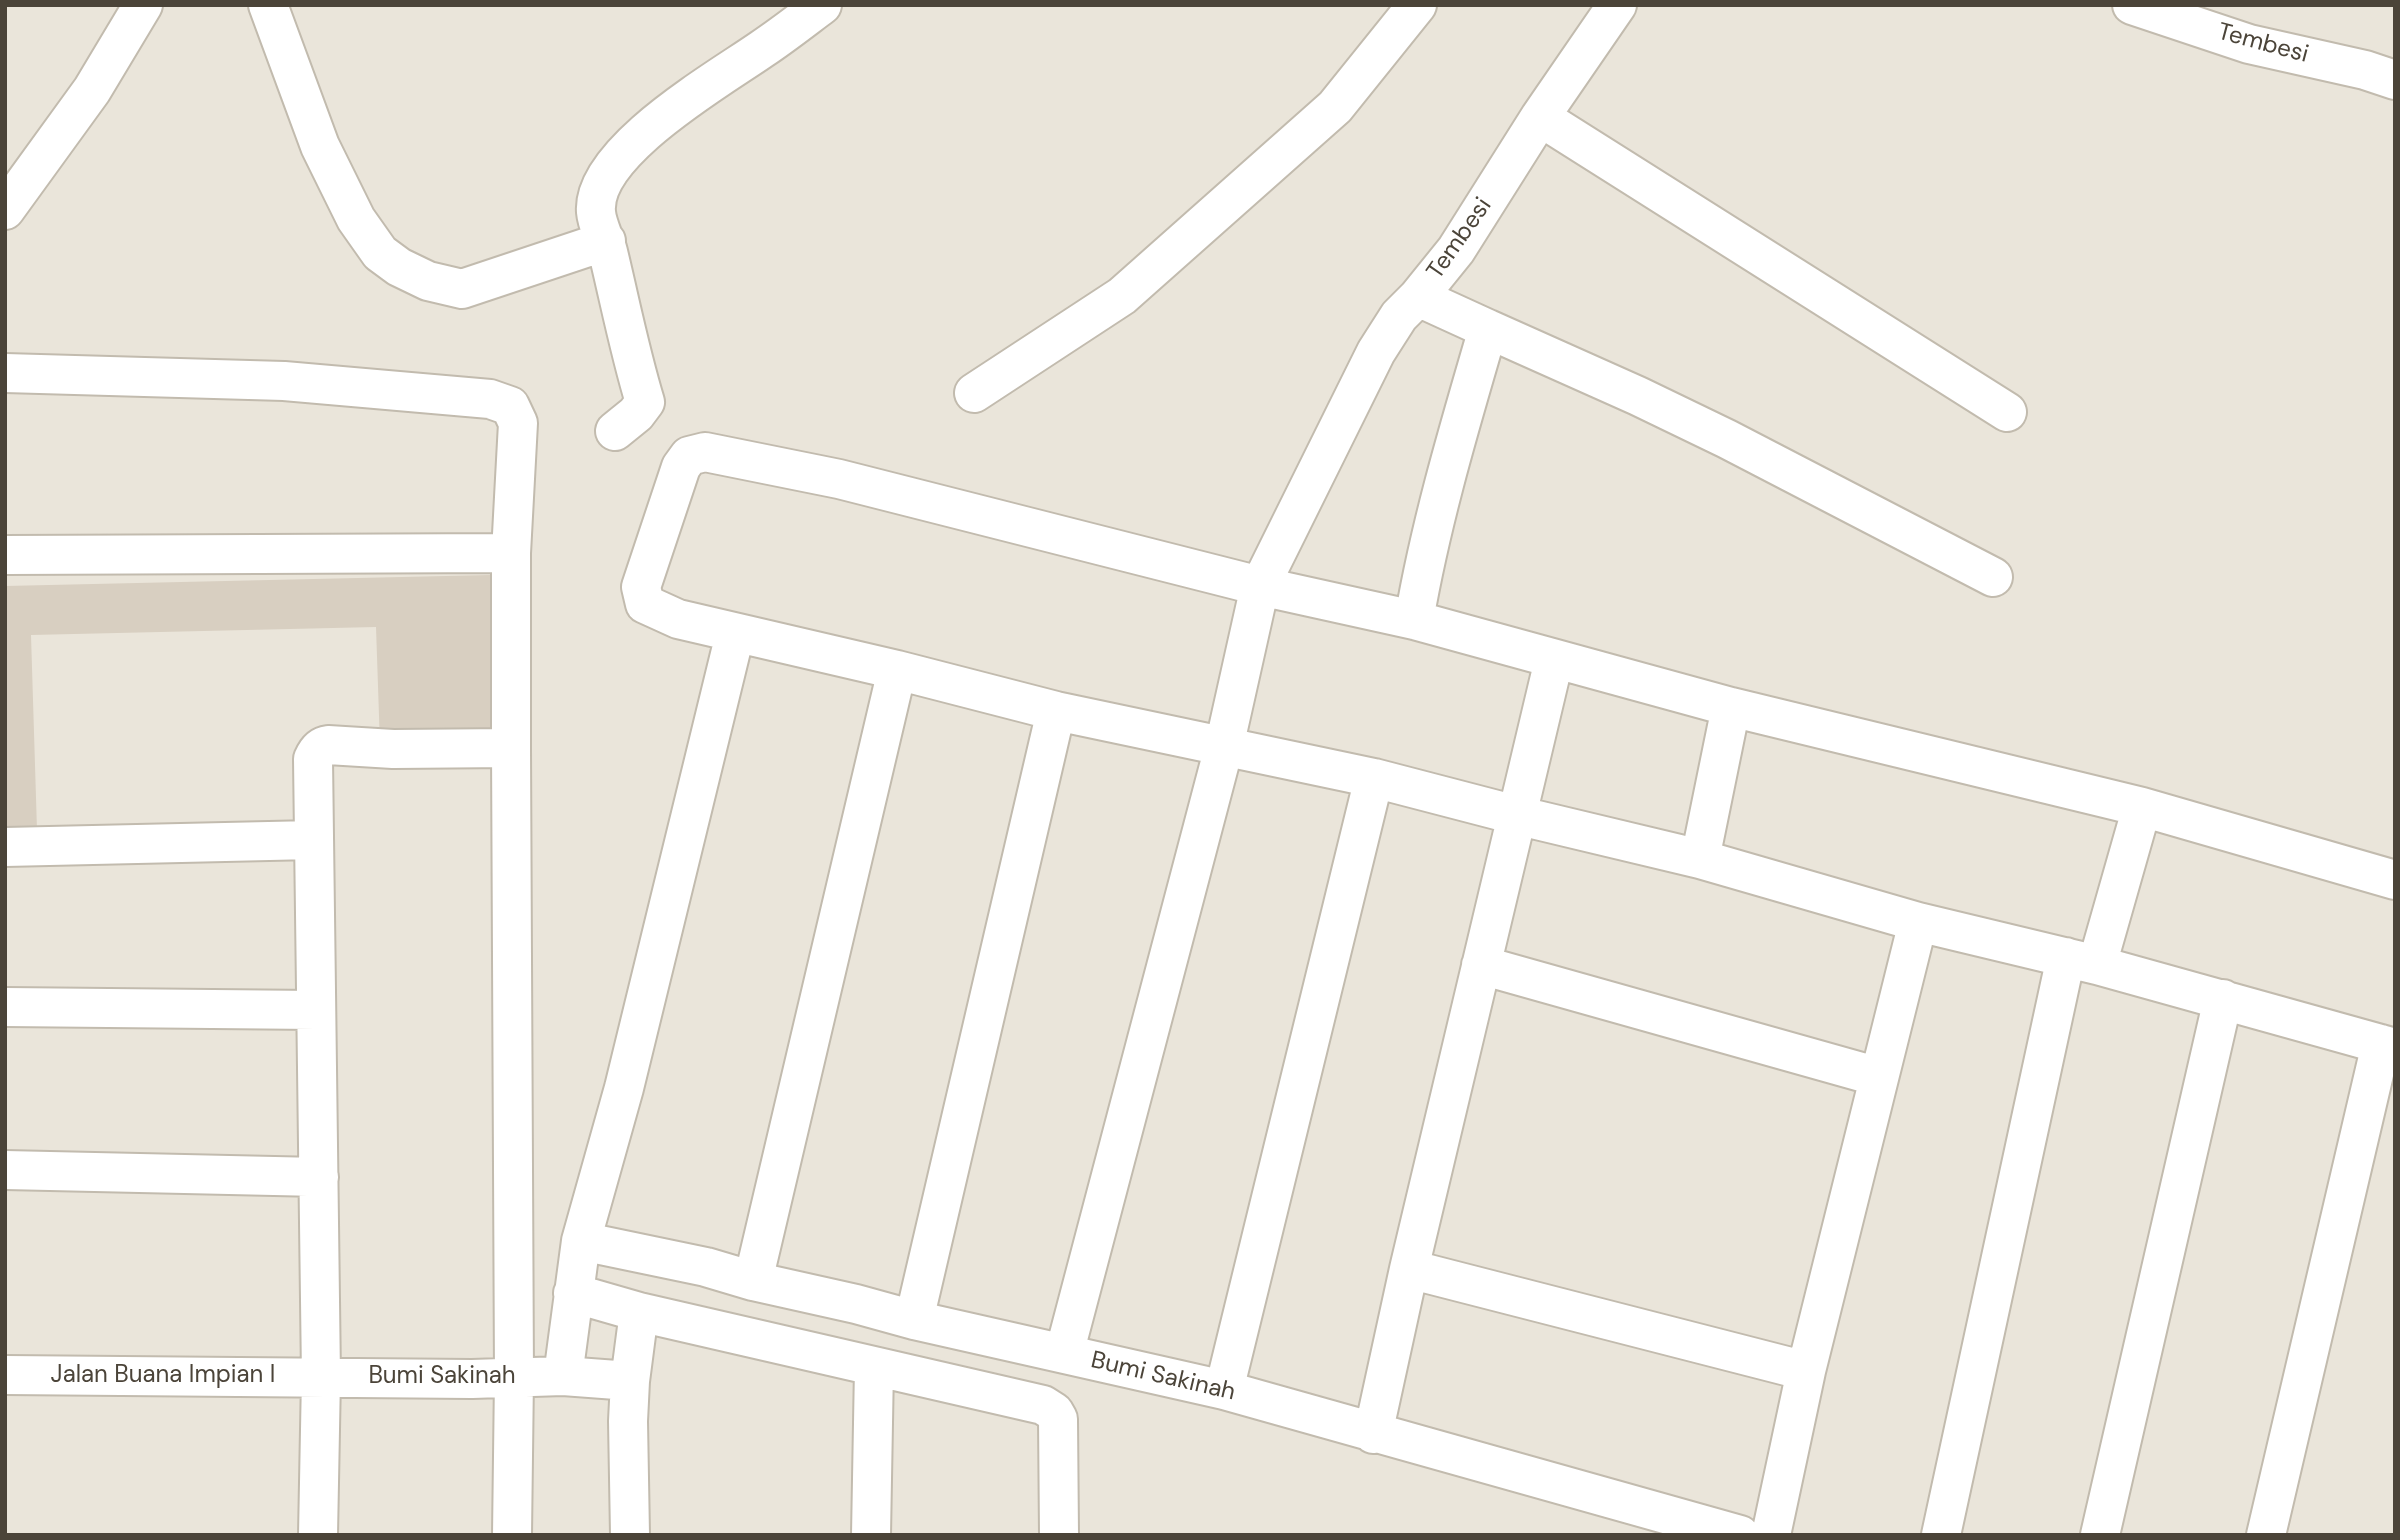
<!DOCTYPE html>
<style>
body{margin:0}
#map{position:relative;width:2400px;height:1540px;overflow:hidden;background:#f6f3ec;font-family:"DM Sans",sans-serif}
canvas{display:block}
.frame{position:absolute;inset:0;border:7px solid #4b4439;pointer-events:none}
</style>
<div id="map">
<canvas width="2400" height="1540"></canvas>
<div class="frame"></div>
</div>
<script>
const g = document.querySelector('canvas').getContext('2d');
g.lineJoin = 'round';
function fillPath(path, color) {
  g.fillStyle = color;
  g.fill(path, 'evenodd');
}
function stroke(path, color, width, dash) {
  g.strokeStyle = color;
  g.lineWidth = width;
  g.lineCap = dash ? 'butt' : 'round';
  g.setLineDash(dash || []);
  g.stroke(path);
}
function label(font, color, halo, rows, align = 'center') {
  g.font = font + ' "DM Sans",sans-serif';
  g.lineWidth = 5;
  g.setLineDash([]);
  g.textBaseline = 'middle';
  g.strokeStyle = halo;
  g.fillStyle = color;
  for (const [text, x, y, turn = 0] of rows) {
    g.save();
    g.translate(x, y);
    g.rotate((+turn || 0) * Math.PI / 180);
    g.textAlign = isNaN(turn) ? turn : align;
    if (halo) g.strokeText(text, 0, 0);
    g.fillText(text, 0, 0);
    g.restore();
  }
}
fillPath(new Path2D(`
 M 5,5 L 2395,5 L 2395,1535 L 5,1535 Z`), '#eae5da');
fillPath(new Path2D(`
 M 490,575 L 495,742 L 380,745 L 376,627 L 31,635 L 37,830 L 5,831 L 5,586 Z`), '#d8cfc1');
const minor = new Path2D(`
 M 268,5 L 320,146 L 356,219 L 380,253 L 399,267 L 428,281 L 462,289 L 606,241
 M 2132,5 L 2249,44 L 2365,70 L 2395,80
 M 1540,117 L 2007,412
 M 5,210 L 92,90 L 143,5
 M 1488,329 L 1638,396 L 1727,439 L 1993,577
 M 5,373 L 284,381 L 490,399 L 510,406 L 518,423 L 511,553 L 511,748 L 393,749 L 328,745 C 320,746 316,752 313,759 L 321,1377 L 318,1535
 M 974,393 L 1122,296 L 1335,107 L 1417,5
 M 615,431 L 636,414 L 645,402 C 630,353 620,302 608,252 C 605,239 597,225 596,212 C 591,152 719,79 762,49 C 783,35 802,20 822,5
 M 5,555 L 511,553
 M 1414,620 C 1431,521 1460,425 1488,329 L 1418,297 L 1456,250 L 1540,117 L 1617,5
 M 511,748 L 514,1377 L 512,1535
 M 5,847 L 313,840
 M 1700,859 L 1731,707
 M 2395,880 L 2142,807 L 1731,707 L 1414,620 L 1260,586 L 839,479 L 705,452 L 689,456 L 681,467 L 641,587 L 645,604 L 678,619 L 897,670 L 1056,711 L 1374,778 L 1516,815 L 1700,859 L 1918,922 L 2097,965 L 2395,1048
 M 1481,965 L 1879,1077
 M 2097,965 L 2142,807
 M 5,1007 L 316,1010
 M 5,1170 L 319,1177
 M 581,1241 L 706,1267 L 753,1281 L 856,1304 L 914,1320 L 1224,1390 L 1740,1535
 M 1409,1269 L 1806,1371
 M 753,1281 L 897,670
 M 573,1293 L 639,1312 L 1043,1405 L 1054,1412 L 1058,1419 L 1059,1535
 M 914,1320 L 1056,711
 M 1064,1354 L 1224,747 L 1260,586 L 1376,352 L 1399,316 L 1418,297
 M 5,1375 L 472,1379 L 563,1376 L 630,1381
 M 563,1376 L 581,1241 L 624,1088 L 735,634
 M 1224,1390 L 1374,778
 M 1373,1434 L 1409,1269 L 1554,660
 M 630,1535 L 628,1421 L 630,1381 L 639,1312
 M 871,1535 L 874,1367
 M 1771,1535 L 1806,1371 L 1918,922
 M 1941,1535 L 2066,957
 M 2100,1535 L 2223,999
 M 2266,1535 L 2381,1044`);
stroke(minor, '#c2bbae', 42);
stroke(minor, '#fff', 38);
label('24px', '#4b4439', '#fff', [
 ["Tembesi",2263,44,15],
 ["Tembesi",1460,239,-55],
 ["Jalan Buana Impian I",163,1376],
 ["Bumi Sakinah",442,1377],
 ["Bumi Sakinah",1163,1377,13]
]);
</script>
